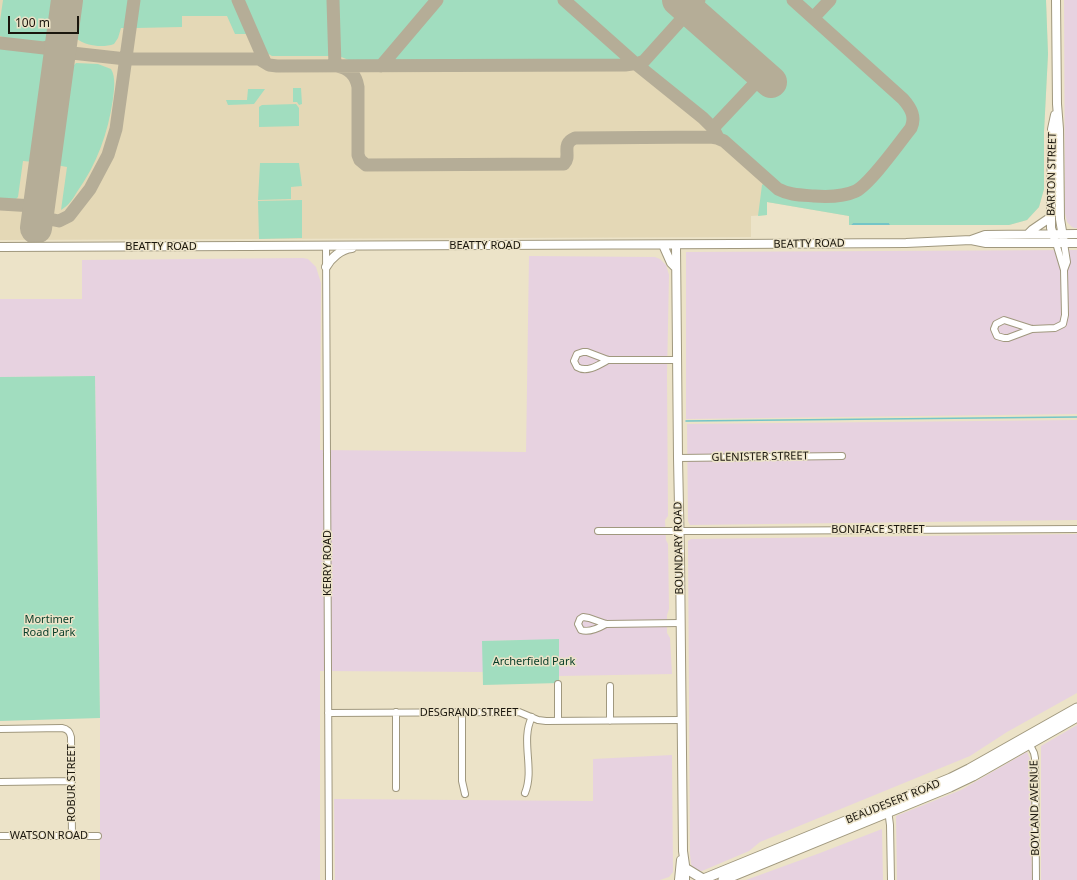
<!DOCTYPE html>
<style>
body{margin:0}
#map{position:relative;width:1077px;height:880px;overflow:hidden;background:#ece3c8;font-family:"Noto Sans",sans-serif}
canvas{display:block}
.scale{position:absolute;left:8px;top:16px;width:71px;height:18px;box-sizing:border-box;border:2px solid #1a160d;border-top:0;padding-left:5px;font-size:12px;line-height:14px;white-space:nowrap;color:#1a160d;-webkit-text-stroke:3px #ece3c8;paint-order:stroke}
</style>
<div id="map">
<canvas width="1077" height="880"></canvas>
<div class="scale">100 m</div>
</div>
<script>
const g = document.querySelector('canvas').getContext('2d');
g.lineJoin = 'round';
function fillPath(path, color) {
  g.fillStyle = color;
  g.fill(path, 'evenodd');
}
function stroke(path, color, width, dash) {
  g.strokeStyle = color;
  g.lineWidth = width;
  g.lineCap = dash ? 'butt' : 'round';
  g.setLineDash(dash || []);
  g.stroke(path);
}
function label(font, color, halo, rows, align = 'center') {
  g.font = font + ' "Noto Sans",sans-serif';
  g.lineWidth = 3;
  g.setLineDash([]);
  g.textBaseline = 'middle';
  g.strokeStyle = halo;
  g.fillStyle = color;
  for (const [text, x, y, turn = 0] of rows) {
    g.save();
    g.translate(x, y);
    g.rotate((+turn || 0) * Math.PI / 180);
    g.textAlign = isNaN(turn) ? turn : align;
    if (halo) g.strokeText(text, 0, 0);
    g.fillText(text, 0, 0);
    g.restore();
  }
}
fillPath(new Path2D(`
 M 0,0 L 1046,0 L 1048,54 L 1044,132 L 1044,189 L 1039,207 L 1027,220 L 1009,225 L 849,225 L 849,216 L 767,202 L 767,215 L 751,216 L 751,237 L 0,240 Z`), '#e4d8b6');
fillPath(new Path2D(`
 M 1064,0 L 1077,0 L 1077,228 L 1075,228 L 1072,227 L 1067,222 L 1065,213 Z
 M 1077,250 L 1077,414 L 686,419 L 686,252 Z
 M 529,256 L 655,257 L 660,259 L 666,265 L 669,275 L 667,375 L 668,516 L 665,520 L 666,540 L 668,544 L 669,609 L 667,615 L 667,633 L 670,638 L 672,674 L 559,676 L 558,640 L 483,641 L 483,672 L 320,671 L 320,880 L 100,880 L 100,718 L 95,376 L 0,377 L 0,299 L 82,299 L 82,260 L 303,258 L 308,259 L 316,267 L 321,283 L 320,450 L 526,452 Z
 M 1077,420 L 1077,520 L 690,525 L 688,521 L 687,424 Z
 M 1077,534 L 1077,693 L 1007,732 L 970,756 L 760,842 L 749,851 L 702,871 L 695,870 L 691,864 L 690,854 L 688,541 L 691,539 Z
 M 1077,725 L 1077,880 L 1041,880 L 1041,746 Z
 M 1027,752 L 1030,759 L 1032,880 L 897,880 L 896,816 L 961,790 Z
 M 672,755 L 673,872 L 669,877 L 660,880 L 335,880 L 334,799 L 593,801 L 593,759 Z
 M 882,829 L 883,880 L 746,880 L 820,853 Z`), '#e7d2e0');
fillPath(new Path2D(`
 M 3,0 L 56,0 L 50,42 L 43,43 L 6,38 L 0,36 L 0,21 Z
 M 79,0 L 130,0 L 127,22 L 124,28 L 121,28 L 118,38 L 114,44 C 103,48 86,46 77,39 L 76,36 L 74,35 Z
 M 139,0 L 232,0 L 234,1 L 247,34 L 235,34 L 227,16 L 182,16 L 182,27 L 136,28 L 135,25 Z
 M 243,0 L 1046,0 L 1048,54 L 1044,132 L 1044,189 L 1039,207 L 1027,220 L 1009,225 L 890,225 L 889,223 L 853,223 L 851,225 L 849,225 L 849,216 L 767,202 L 767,215 L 758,216 L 762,185 L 765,182 L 776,189 L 778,187 L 777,184 L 639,61 L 351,61 L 339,56 L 272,56 L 265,52 Z
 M 0,47 L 41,52 L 48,56 L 34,162 L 23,161 L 18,197 L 16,199 L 0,198 Z
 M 76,63 L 98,64 L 111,69 C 116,77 114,90 113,99 C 108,133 97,164 77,192 C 73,199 68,206 61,210 L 67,167 L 56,165 L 69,71 Z
 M 293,88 L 301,88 L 302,104 L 299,105 L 297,102 L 293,102 Z
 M 248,89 L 265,89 L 254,104 L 228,105 L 226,100 L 247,100 Z
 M 296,104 L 299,108 L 299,126 L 259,127 L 259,107 L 262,105 Z
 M 260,163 L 299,163 L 302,186 L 291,187 L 291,199 L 258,200 Z
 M 302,200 L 302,238 L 259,239 L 258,201 Z
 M 95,376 L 100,718 L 0,721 L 0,377 Z
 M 559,639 L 559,683 L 483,685 L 482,641 Z`), '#a1ddbf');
fillPath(new Path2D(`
 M 853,223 L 889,223 L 890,225 L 851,225 Z`), '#74c5c7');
stroke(new Path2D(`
 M 686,421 L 1077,417`), '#74c5c7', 1.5);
stroke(new Path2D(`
 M 238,0 L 265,62
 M 333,0 L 335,66
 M 564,0 L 636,64 L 703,118 L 713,128 L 718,138
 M 813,18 L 830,0
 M 0,43 L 44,48 L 54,45 L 59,41 L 62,35 L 67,0
 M 337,66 C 349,68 356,75 358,87 L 358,155 L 360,160 L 366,165 L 564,164 C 572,156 560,144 575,138 L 711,137 L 717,138 L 724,141 L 778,189 C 789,195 801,195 814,196 C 828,197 843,197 856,191 C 871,183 899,143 911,128 C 916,117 911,108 903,99 L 793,0
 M 381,66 L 437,0
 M 52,110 L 59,64 L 64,57 L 72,53 L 126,59 L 259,59 L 269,65 L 277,66 L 625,65 L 639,63 L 644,61 L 699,0
 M 713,128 L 763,75
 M 41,191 L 39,207 L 33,211 L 31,216 L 33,221 L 39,223 L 44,221 L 45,211 L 41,201 L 46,158
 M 0,204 L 34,206 L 40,210 L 49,219 L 59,221 L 69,216 L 90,189 L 108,155 L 116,129 L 134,0`), '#b5ad97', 13);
stroke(new Path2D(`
 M 678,0 L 771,82
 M 36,228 L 67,0`), '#b5ad97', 32);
const minor = new Path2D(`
 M 1056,243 L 1064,270
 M 326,246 L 329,880
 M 1032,329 L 1008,338 L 1004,338 L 997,336 L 994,329 L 996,324 L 1004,320 L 1032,329 L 1055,328 L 1063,324 L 1065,315 L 1064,270 L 1067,262 L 1064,243
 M 608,360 C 599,365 587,373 577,367 L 574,361 L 577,354 L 583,352 L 587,352 L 608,360 L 677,360
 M 678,458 L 842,456
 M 598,531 L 705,531 L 1077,529
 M 606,624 C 599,628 589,633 581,630 L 578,624 L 580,619 L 583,617 L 589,618 L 606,624 L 680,623
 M 558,684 L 558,721
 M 610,686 L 610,721
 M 396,712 L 396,788
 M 462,712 L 462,781 L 465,794
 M 328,713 L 519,712 L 538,720 L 546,721 L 681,720
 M 0,729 L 62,728 C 68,729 70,732 71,737 L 72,836
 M 1028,741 L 1034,753 L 1035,758 L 1036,880
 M 0,782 L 72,781
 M 525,793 C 535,769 520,740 532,717
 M 888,810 L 890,825 L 891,880
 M 0,836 L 98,836`);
const major = new Path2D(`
 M 1056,0 L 1057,104 L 1059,129 L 1060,219 L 1064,243
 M 1055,115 L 1052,129 L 1051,217 L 1051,228 L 1056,243
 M 1028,234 L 1032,230 L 1051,217
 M 971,240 L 985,235 L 1077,234
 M 663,245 L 671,263 L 676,268
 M 676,245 L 678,458 L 680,556 L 683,851 L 685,865 L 685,880
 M 0,247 L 735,244 L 906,243 L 971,240 L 986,243 L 1077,243
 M 326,267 C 331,258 341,249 352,248
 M 679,880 L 681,860`);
const highway = new Path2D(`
 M 685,868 L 703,879
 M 701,880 L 951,778 L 969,769 L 1077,708
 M 723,880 L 950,787 L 973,776 L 1077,717`);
stroke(minor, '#a0987e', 8);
stroke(major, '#a0987e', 10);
stroke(highway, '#a0987e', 11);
stroke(minor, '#fff', 6);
stroke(major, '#fff', 8);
stroke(highway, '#fff', 9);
label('11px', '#1a160d', '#ece3c8', [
 ["BARTON STREET",1052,174,-89],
 ["BEATTY ROAD",809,244,-1],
 ["BEATTY ROAD",485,246],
 ["BEATTY ROAD",161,247],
 ["GLENISTER STREET",760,457,-1],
 ["BONIFACE STREET",878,530],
 ["BOUNDARY ROAD",679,548,-91],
 ["KERRY ROAD",328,563,-90],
 ["DESGRAND STREET",469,713],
 ["ROBUR STREET",72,783,-90],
 ["BEAUDESERT ROAD",893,802,-22],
 ["BOYLAND AVENUE",1035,808,-91],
 ["WATSON ROAD",49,836]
]);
label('11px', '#043b27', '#ece3c8', [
 ["Mortimer",49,620],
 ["Road Park",49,633],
 ["Archerfield Park",534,662]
]);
</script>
